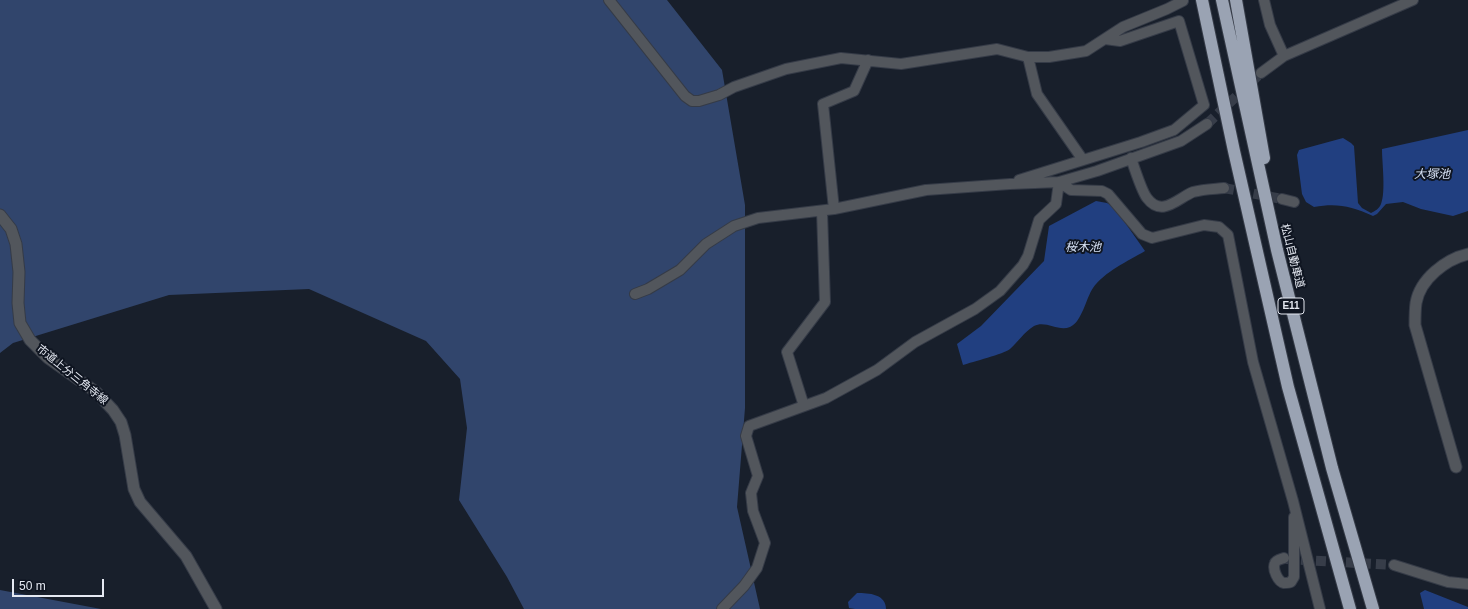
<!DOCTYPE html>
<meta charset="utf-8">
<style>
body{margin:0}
#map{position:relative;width:1468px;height:609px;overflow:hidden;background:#181f2b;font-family:Arial,sans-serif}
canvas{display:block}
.scale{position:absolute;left:12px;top:579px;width:92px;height:18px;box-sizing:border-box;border:2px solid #e5e9f2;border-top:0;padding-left:5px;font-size:12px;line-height:14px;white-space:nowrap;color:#e5e9f2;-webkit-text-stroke:3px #0f1521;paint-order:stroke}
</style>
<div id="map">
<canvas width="1468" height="609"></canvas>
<div class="scale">50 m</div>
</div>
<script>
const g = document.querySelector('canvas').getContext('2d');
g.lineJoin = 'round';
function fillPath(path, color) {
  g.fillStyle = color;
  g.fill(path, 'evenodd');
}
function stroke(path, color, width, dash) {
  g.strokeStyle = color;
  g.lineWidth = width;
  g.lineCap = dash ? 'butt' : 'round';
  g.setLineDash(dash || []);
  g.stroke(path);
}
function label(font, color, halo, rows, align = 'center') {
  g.font = font + ' Arial,"Noto Sans JP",sans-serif';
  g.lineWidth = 4;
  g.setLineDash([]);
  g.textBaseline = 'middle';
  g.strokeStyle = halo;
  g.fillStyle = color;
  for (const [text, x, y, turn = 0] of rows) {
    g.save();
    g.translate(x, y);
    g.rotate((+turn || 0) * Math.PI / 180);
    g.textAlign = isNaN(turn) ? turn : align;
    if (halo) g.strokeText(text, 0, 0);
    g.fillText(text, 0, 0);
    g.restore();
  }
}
fillPath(new Path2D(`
 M 0,0 L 667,0 L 722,70 L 745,205 L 745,408 L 737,507 L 760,609 L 524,609 L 507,577 L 459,500 L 467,428 L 460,379 L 426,341 L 309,289 L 169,295 L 13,343 L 0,353 Z
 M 0,590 L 101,609 L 0,609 Z`), '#31456c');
fillPath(new Path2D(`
 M 1468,130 L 1468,211 L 1453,216 L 1421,209 L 1403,202 L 1386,204 L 1377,214 L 1373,216 C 1351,206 1337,203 1314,207 L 1306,202 L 1302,194 L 1297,155 L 1299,150 L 1343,138 L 1351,143 L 1354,146 L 1358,203 L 1362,208 L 1371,213 C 1375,211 1379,209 1381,204 C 1386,192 1382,163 1382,149 Z
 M 1096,201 L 1107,203 L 1114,207 L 1145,251 C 1128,261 1104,272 1093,288 C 1086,298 1082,322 1070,327 C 1058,332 1046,320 1034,326 C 1024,332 1018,342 1010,349 C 1004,354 972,362 963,365 L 957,344 L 981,326 L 1044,261 L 1049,226 Z
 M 1425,590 L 1468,607 L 1468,609 L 1424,609 L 1420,593 Z
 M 857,593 C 869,593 886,594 886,609 L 855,609 L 849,608 L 848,602 Z`), '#213f80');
stroke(new Path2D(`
 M 1207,124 L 1261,73
 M 1224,188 L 1282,199
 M 1286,559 L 1394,565`), '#373d49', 10, [10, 5]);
const minor = new Path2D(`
 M 609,0 L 685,96 L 692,101 L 699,101 L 719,95 L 734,87 L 786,69 L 841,58 L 901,64 L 997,49 L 1028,57 L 1049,57 L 1086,51 L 1123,27 L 1167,9 L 1183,1
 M 1264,0 L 1270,25 L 1284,56
 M 1028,57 L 1037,94 L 1083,160
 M 1261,73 L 1284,56 L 1413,0
 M 1131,158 C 1134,167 1142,192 1147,198 C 1162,218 1178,198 1193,192 C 1203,189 1214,189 1224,188
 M 1019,180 L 1141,142 L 1174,130 L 1204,105 L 1179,21 L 1120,41 L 1105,39
 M 1059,182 L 1071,190 L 1102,191 L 1108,194 L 1142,234 L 1152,238 L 1204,225 L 1219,227 L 1228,235 L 1253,362 L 1293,501 L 1320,609
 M 1282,199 L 1294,202
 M 834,209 L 823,104 L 854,91 L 868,60
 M 635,294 L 648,289 L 680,270 L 706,244 L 734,226 L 758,218 L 834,209 L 926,190 L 1010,184 L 1059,182 L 1097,171 L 1181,141 L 1207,124
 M 804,406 L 787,352 L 825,302 L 822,211
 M 1284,558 C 1281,559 1276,560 1275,563 C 1272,569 1278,582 1284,583 C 1285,583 1289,583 1291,582 L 1294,577 L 1294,517
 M 1394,565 L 1448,582 L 1468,584
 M 722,609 L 744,586 L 757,568 L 765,543 L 753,511 L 751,493 L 758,476 L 746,436 L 749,426 L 826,398 L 877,370 L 915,342 L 975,309 L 1000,291 L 1023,265 L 1028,256 L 1039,220 L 1056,204 L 1059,182`);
const tertiary = new Path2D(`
 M 0,215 L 11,229 L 16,244 L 19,272 L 18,303 L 20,323 L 30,340 L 48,358 L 96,392 L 113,410 L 121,422 L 125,435 L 134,489 L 140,502 L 186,556 L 216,609
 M 1456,467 L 1415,325 C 1415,318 1415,310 1416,303 C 1420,279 1446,259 1468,254`);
const motorway = new Path2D(`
 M 1202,0 L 1234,151 L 1288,387 L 1350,609
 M 1222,0 L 1277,250 L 1332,468 L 1373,609
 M 1236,0 L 1264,158`);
stroke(minor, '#353b47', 12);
stroke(tertiary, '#353b47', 13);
stroke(motorway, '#353b47', 14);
stroke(minor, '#52565c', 10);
stroke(tertiary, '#52565c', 11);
stroke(motorway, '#9aa3b3', 12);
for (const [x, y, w] of [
 [1291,306,26]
]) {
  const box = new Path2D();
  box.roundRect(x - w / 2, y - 8, w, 16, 3);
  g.fillStyle = '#0f1521';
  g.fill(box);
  stroke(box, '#e5e9f2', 1);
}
label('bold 10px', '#e5e9f2', null, [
 ["E11",1291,306]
]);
label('11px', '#e5e9f2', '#0f1521', [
 ["松山自動車道",1292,256,76],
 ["市道上分三角寺線",72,375,39]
]);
label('italic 12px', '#d7e2f6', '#0f1521', [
 ["大塚池",1432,175],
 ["桜木池",1083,248]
]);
</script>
